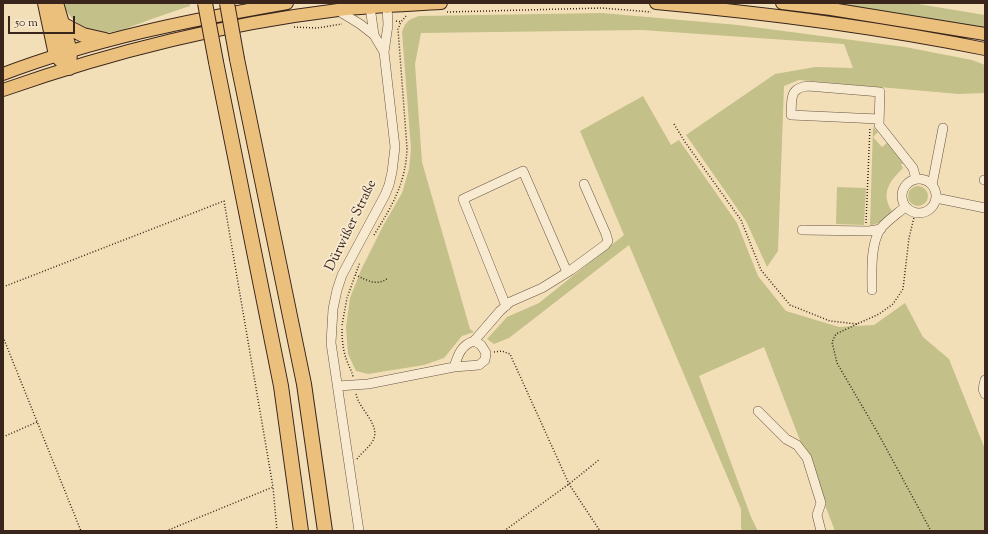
<!DOCTYPE html>
<meta charset="utf-8">
<style>
body{margin:0}
#map{position:relative;width:988px;height:534px;overflow:hidden;background:#f3dfb7;font-family:"Sorts Mill Goudy",serif}
canvas{display:block}
.frame{position:absolute;inset:0;border:4px solid #3a251d;pointer-events:none}
.scale{position:absolute;left:8px;top:16px;width:67px;height:18px;box-sizing:border-box;border:2px solid #3a251d;border-top:0;padding-left:5px;font-size:12px;line-height:14px;white-space:nowrap;color:#3a251d;-webkit-text-stroke:3px #f7ead0;paint-order:stroke}
</style>
<div id="map">
<canvas width="988" height="534"></canvas>
<div class="frame"></div>
<div class="scale">50 m</div>
</div>
<script>
const g = document.querySelector('canvas').getContext('2d');
g.lineJoin = 'round';
function fillPath(path, color) {
  g.fillStyle = color;
  g.fill(path, 'evenodd');
}
function stroke(path, color, width, dash) {
  g.strokeStyle = color;
  g.lineWidth = width;
  g.lineCap = dash ? 'butt' : 'round';
  g.setLineDash(dash || []);
  g.stroke(path);
}
function label(font, color, halo, rows, align = 'center') {
  g.font = font + ' "Sorts Mill Goudy",serif';
  g.lineWidth = 3.5;
  g.setLineDash([]);
  g.textBaseline = 'middle';
  g.strokeStyle = halo;
  g.fillStyle = color;
  for (const [text, x, y, turn = 0] of rows) {
    g.save();
    g.translate(x, y);
    g.rotate((+turn || 0) * Math.PI / 180);
    g.textAlign = isNaN(turn) ? turn : align;
    if (halo) g.strokeText(text, 0, 0);
    g.fillText(text, 0, 0);
    g.restore();
  }
}
fillPath(new Path2D(`
 M 63,3 L 190,3 L 190,6 C 174,11 157,17 141,23 C 130,27 118,32 105,33 C 88,33 68,20 63,3 Z
 M 818,3 L 912,3 L 985,15 L 985,29 Z
 M 602,13 L 738,25 L 905,47 L 972,60 L 985,65 L 985,93 L 959,94 L 799,80 L 784,86 L 778,251 L 767,267 L 746,221 L 686,135 L 775,74 L 815,67 L 853,68 L 844,44 L 642,30 L 421,33 L 415,64 L 422,162 L 470,329 L 474,332 L 462,336 L 444,358 L 424,365 L 368,374 L 356,371 L 348,354 L 346,327 L 350,298 L 361,270 L 383,226 L 402,193 L 409,169 L 411,149 L 402,32 C 406,21 408,20 419,16 Z
 M 643,96 L 671,145 L 679,140 L 737,223 L 758,276 L 786,311 L 839,327 L 874,325 L 905,303 L 923,337 L 949,359 L 985,449 L 985,531 L 835,531 L 764,347 L 699,376 L 751,517 L 758,531 L 742,531 L 741,527 L 741,509 L 629,245 L 509,338 L 494,344 L 487,339 L 507,317 L 539,303 L 624,235 L 580,131 Z
 M 873,127 L 878,132 L 873,137 L 882,147 L 887,143 L 903,163 L 901,165 L 903,168 C 890,181 880,193 892,211 C 885,218 879,225 870,225 Z
 M908 196a10 10 0 1 1 20 0a10 10 0 1 1-20 0Z
 M 837,187 L 866,188 L 864,225 L 836,224 Z`), '#c3c089');
const minor = new Path2D(`
 M 370,7 L 374,35 L 384,52
 M 337,10 L 360,24 L 374,35
 M 879,119 L 791,115 C 792,99 789,88 808,86 L 880,92 L 879,125 L 913,168 L 916,179
 M902 196a17 17 0 1 1 34 0a17 17 0 1 1-34 0Z
 M 984,180 L 985,180
 M 932,185 L 943,128
 M 936,198 L 985,208
 M 802,230 L 869,231 L 881,229
 M 872,290 C 872,272 870,244 881,228 C 888,220 897,214 905,207
 M 506,306 L 463,199 L 523,171 L 567,272
 M 474,341 L 500,311 L 510,302 L 542,288 L 571,270 L 605,245 L 608,241 L 606,234 L 584,184
 M 985,380 L 983,389 L 985,394
 M 338,386 L 368,384 L 454,367 L 479,365 L 485,360 L 486,353 L 481,345 L 474,341 C 461,345 458,355 454,367
 M 758,411 L 786,439 L 797,445 L 807,458 L 821,503 L 817,515 L 821,531
 M 359,531 L 331,343 L 333,309 L 337,290 L 342,275 L 385,195 L 389,185 L 392,172 L 395,147 L 384,52 L 388,25 L 387,6`);
const major = new Path2D(`
 M 656,3 C 766,13 876,27 985,49
 M 782,3 L 831,9 L 985,34
 M 3,74 C 95,39 190,20 287,3
 M 3,90 C 111,52 224,24 338,10 C 372,6 407,5 441,3`);
const highway = new Path2D(`
 M 45,3 L 56,55 L 69,68
 M 56,3 L 70,51 L 69,68
 M 369,3 L 370,7
 M 386,3 L 387,6
 M 62,24 L 83,35 L 105,40
 M 237,59 L 304,384 L 325,531
 M 216,62 L 281,386 L 301,531`);
stroke(minor, '#685444', 10);
stroke(major, '#3a251d', 14);
stroke(highway, '#3a251d', 16);
stroke(new Path2D(`
 M 447,12 L 602,8 L 651,12
 M 396,21 L 401,22 L 406,16
 M 294,27 L 317,28 L 342,24
 M 674,124 L 685,142 L 741,220 L 761,270 L 790,305 L 830,321 L 857,324 L 879,314 L 893,304 L 903,289 L 909,238 L 915,213
 M 866,223 L 870,127
 M 374,235 C 392,206 406,183 407,148 L 398,29 L 401,22
 M 355,275 C 368,280 376,287 388,278
 M 3,287 L 224,201 L 273,487
 M 857,324 L 836,334 L 832,342 L 837,363 L 879,435 L 931,531
 M 342,325 L 347,298 L 360,262
 M 342,329 C 342,340 343,351 347,361 C 349,367 352,371 353,377
 M 3,337 L 81,531
 M 494,352 L 502,351 L 510,354 L 569,484 L 600,531
 M 356,394 C 359,410 383,426 372,442 C 368,449 361,453 357,459
 M 3,437 L 37,422
 M 166,531 L 273,487 L 277,531
 M 504,531 L 569,484 L 600,459`), '#3a251d', 1.5, [1, 2]);
stroke(minor, '#f7ead0', 9);
stroke(major, '#eac07c', 12);
stroke(highway, '#eac07c', 14);
const highwayBridge = new Path2D(`
 M 205,3 L 216,62
 M 227,3 L 237,59`);
stroke(highwayBridge, '#3a251d', 16, []);
stroke(highwayBridge, '#eac07c', 14);
label('14px', '#3a251d', '#f7ead0', [
 ["Dürwißer Straße",352,226,-64]
]);
</script>
